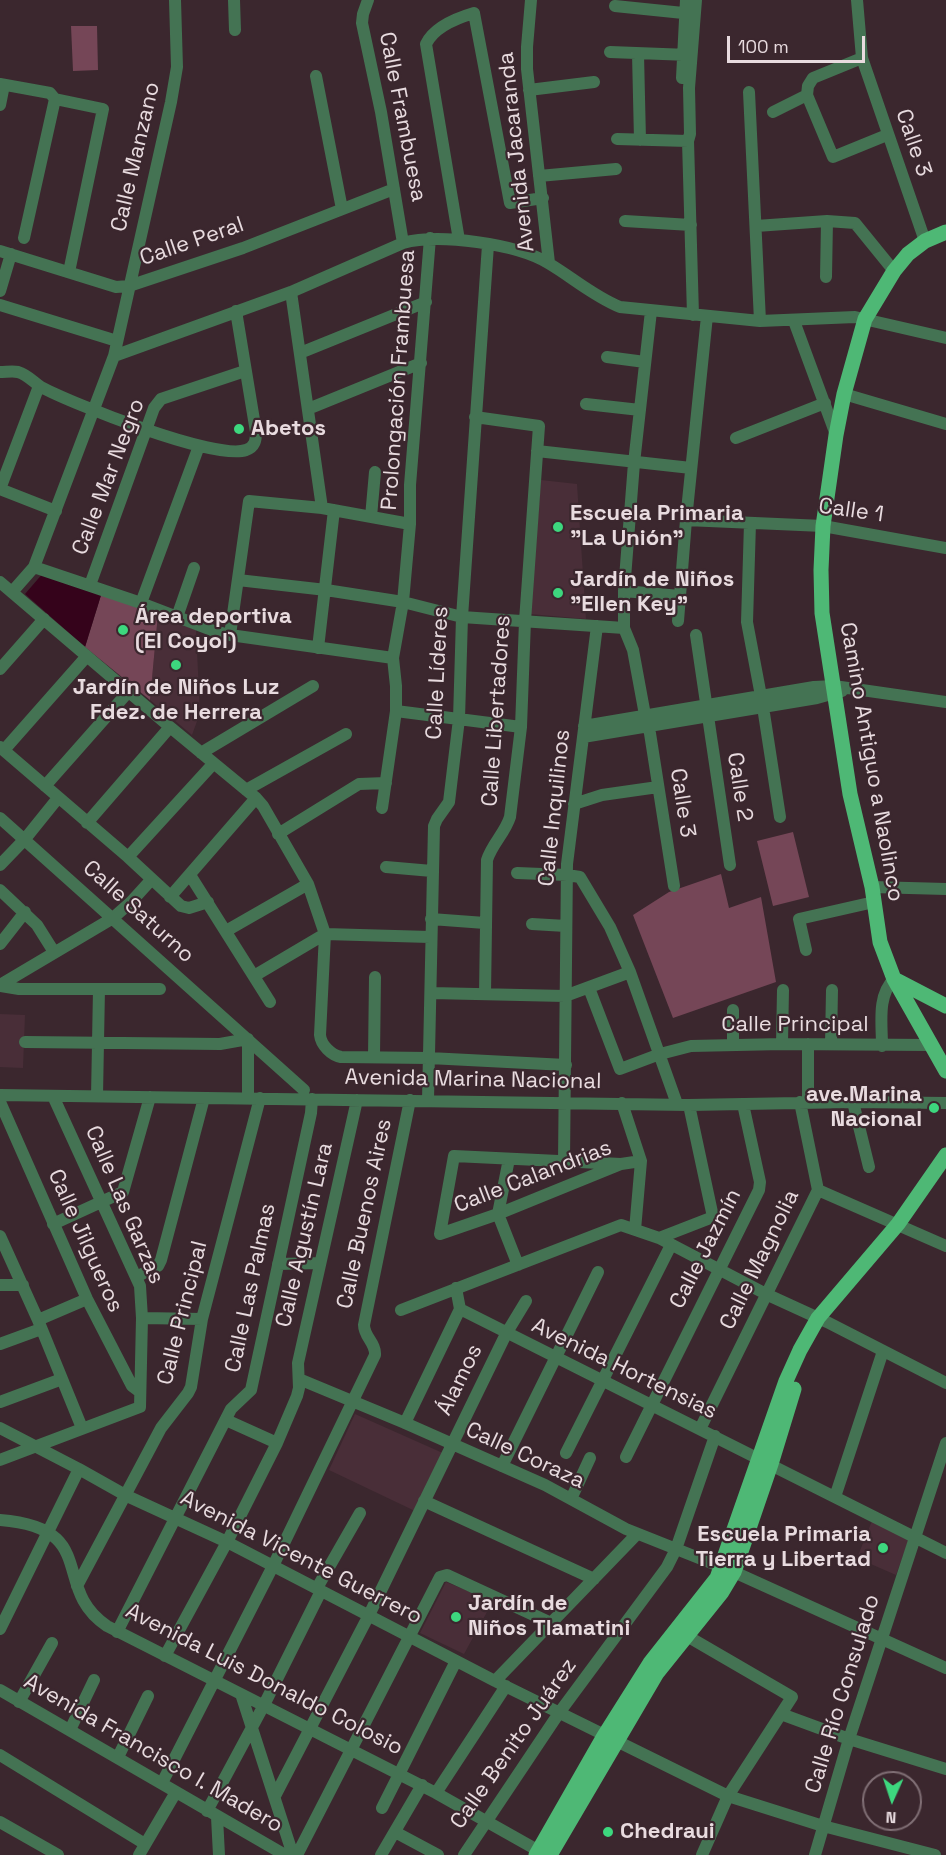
<!DOCTYPE html>
<meta charset="utf-8">
<style>
body{margin:0}
#map{position:relative;width:946px;height:1855px;overflow:hidden;background:#3b272e;font-family:"Space Grotesk",sans-serif}
canvas{display:block}
.north{position:absolute;left:862px;top:1771px;width:60px;height:60px;box-sizing:border-box;background:#3b272e;border:2px solid #806f75;border-radius:50%;rotate:183deg;font-size:16px;font-weight:700;line-height:24px;text-align:center;color:#e8dbdf}
.north::after{content:'';display:block;margin:auto;width:21px;height:27px;background:#3dd77e;clip-path:polygon(50% 0,100% 100%,50% 72%,0 100%)}
.scale{position:absolute;left:727px;top:36px;width:138px;height:27px;box-sizing:border-box;border:3px solid #e8dbdf;border-top:0;padding-left:8px;font-size:18px;line-height:21px;white-space:nowrap;color:#e8dbdf;-webkit-text-stroke:4px #3b272e;paint-order:stroke}
</style>
<div id="map">
<canvas width="946" height="1855"></canvas>
<div class="north">N</div>
<div class="scale">100 m</div>
</div>
<script>
const g = document.querySelector('canvas').getContext('2d');
g.lineJoin = 'round';
function fillPath(path, color) {
  g.fillStyle = color;
  g.fill(path, 'evenodd');
}
function stroke(path, color, width, dash) {
  g.strokeStyle = color;
  g.lineWidth = width;
  g.lineCap = dash ? 'butt' : 'round';
  g.setLineDash(dash || []);
  g.stroke(path);
}
function label(font, color, halo, rows, align = 'center') {
  g.font = font + ' "Space Grotesk",sans-serif';
  g.lineWidth = 4.5;
  g.setLineDash([]);
  g.textBaseline = 'middle';
  g.strokeStyle = halo;
  g.fillStyle = color;
  for (const [text, x, y, turn = 0] of rows) {
    g.save();
    g.translate(x, y);
    g.rotate((+turn || 0) * Math.PI / 180);
    g.textAlign = isNaN(turn) ? turn : align;
    if (halo) g.strokeText(text, 0, 0);
    g.fillText(text, 0, 0);
    g.restore();
  }
}
fillPath(new Path2D(`
 M 541,480 L 577,484 L 586,619 L 530,614 Z
 M 158,614 L 196,630 L 200,713 L 192,735 L 150,700 Z
 M 0,1014 L 25,1015 L 23,1068 L 0,1067 Z
 M 355,1414 L 445,1454 L 415,1511 L 329,1470 Z
 M 872,1521 L 909,1539 L 896,1575 L 857,1558 Z
 M 446,1582 L 493,1601 L 464,1654 L 420,1633 Z`), '#492e38');
fillPath(new Path2D(`
 M 71,26 L 97,26 L 98,70 L 73,71 Z
 M 102,592 L 158,614 L 150,700 L 85,647 Z
 M 793,832 L 809,897 L 773,906 L 757,841 Z
 M 721,874 L 729,908 L 761,897 L 776,982 L 673,1018 L 633,915 L 669,892 Z`), '#754657');
fillPath(new Path2D(`
 M 44,572 L 102,592 L 85,647 L 25,594 Z`), '#35031b');
stroke(new Path2D(`
 M 234,0 L 235,30
 M 368,0 L 363,14 L 362,23 L 381,112 L 403,243
 M 531,0 L 527,47 L 527,69 L 549,263
 M 857,0 L 862,58 L 925,241
 M 615,6 L 693,14
 M 610,52 L 689,55
 M 638,54 L 640,140
 M 316,76 L 342,209
 M 682,78 L 686,0
 M 0,84 L 50,93 L 55,99 L 103,109 L 69,272
 M 529,90 L 594,82
 M 749,92 L 760,321
 M 807,95 L 833,157 L 887,135
 M 0,105 L 4,85
 M 773,112 L 807,95 L 808,86 L 813,78 L 862,58
 M 617,139 L 688,141
 M 539,176 L 616,169
 M 625,221 L 691,225
 M 756,226 L 827,221 L 855,223 L 894,271
 M 24,238 L 55,99
 M 459,240 L 426,44 C 434,27 457,18 474,13 L 510,203 L 543,198
 M 0,251 L 116,287 L 129,286 L 243,248 L 394,189
 M 826,277 L 827,221
 M 0,291 L 11,254
 M 291,292 L 322,508
 M 0,305 L 117,341
 M 693,315 L 688,141 L 690,134 L 689,88 L 696,0
 M 794,321 L 836,435
 M 300,353 L 426,302
 M 114,356 L 291,292 L 403,243 C 439,233 517,244 548,263 C 572,277 593,296 620,307 L 760,321 L 855,317 L 946,338
 M 607,357 L 645,362
 M 0,372 C 6,372 13,371 18,372 C 28,375 33,382 41,387 C 73,404 216,461 246,450 C 255,447 256,440 256,432 L 236,311
 M 844,394 L 946,424
 M 586,404 L 640,410
 M 308,409 L 421,363
 M 475,417 L 539,426 L 525,621 L 521,727 L 510,817 C 505,833 492,844 487,860 L 485,994
 M 736,438 L 825,403
 M 537,451 L 691,468
 M 0,489 L 39,386
 M 0,489 L 56,511
 M 371,517 L 375,472
 M 686,520 L 823,526 L 946,548
 M 750,523 L 747,622 L 761,696
 M 34,567 L 141,603 L 214,631 L 230,635 L 393,658
 M 238,580 L 326,590 L 403,602 L 462,617 L 624,628
 M 0,582 L 170,727 L 256,798 L 263,806 L 308,884 L 325,934 L 320,1035 C 321,1045 331,1055 341,1057 L 429,1058 L 566,1065
 M 90,585 L 154,408 L 161,399 L 245,371
 M 624,591 L 680,596
 M 12,592 L 34,567 L 114,356 L 171,102 L 177,67 L 175,0
 M 141,603 L 199,446
 M 177,617 L 194,568
 M 678,621 L 686,520 L 707,316
 M 230,635 L 249,501 L 322,508 L 410,524
 M 696,635 L 730,865
 M 318,648 L 334,510
 M 0,669 L 44,619
 M 763,707 L 780,817
 M 396,711 L 521,727
 M 645,715 L 633,650 L 624,628 L 624,591 L 634,463 L 651,311
 M 584,726 L 814,687 L 834,686 L 946,702
 M 649,727 L 674,886
 M 583,737 L 817,698 L 842,691
 M 0,747 L 128,857 L 181,906 L 189,908 L 208,902
 M 4,750 L 87,656
 M 201,753 L 313,686
 M 45,786 L 129,691
 M 246,790 L 346,734
 M 574,804 L 602,795 L 658,787
 M 382,808 L 396,711 L 396,686 L 393,658 L 403,602 L 410,524 L 410,485 L 430,238
 M 0,818 L 304,1090
 M 87,823 L 170,727
 M 278,834 L 359,784 L 386,783
 M 128,857 L 213,764
 M 0,865 L 25,839 L 58,798
 M 386,867 L 432,871
 M 517,873 L 567,875 L 580,877 L 610,927 L 630,972 L 677,1104
 M 190,875 L 270,1002
 M 872,887 L 946,889
 M 0,890 L 37,925 L 54,952
 M 170,897 L 256,798
 M 431,919 L 485,923
 M 532,924 L 566,926
 M 226,931 L 308,884
 M 0,944 L 25,912
 M 806,950 L 799,919 L 874,902
 M 254,976 L 325,934 L 430,937
 M 0,985 L 113,918 L 131,902 L 151,880
 M 0,986 L 19,989 L 160,989
 M 589,988 L 620,1069 L 660,1054 L 691,1046 L 782,1044 L 931,1045
 M 431,993 L 565,996 L 630,972
 M 25,1042 L 220,1044 L 248,1039
 M 782,1044 L 783,990
 M 831,1044 L 832,990
 M 733,1045 L 733,1010
 M 882,1046 C 882,1023 877,996 894,979
 M 374,1056 L 375,977
 M 0,1095 L 689,1105 L 853,1102 L 946,1103
 M 97,1096 L 99,989
 M 248,1098 L 248,1039
 M 428,1100 L 434,826 L 437,819 L 449,802 L 459,719 L 462,617 L 488,245
 M 0,1102 L 87,1299 L 132,1386 L 140,1392
 M 808,1102 L 808,1044
 M 853,1102 L 869,1167
 M 622,1103 L 641,1161 L 635,1230
 M 509,1159 L 498,1214 L 518,1265
 M 564,1161 L 567,864 L 597,626
 M 621,1164 L 454,1156 L 440,1234 L 498,1214 L 621,1164 L 641,1161
 M 818,1190 L 946,1246
 M 53,1224 L 123,1192 L 150,1097
 M 0,1236 L 38,1320 L 82,1428
 M 659,1238 L 713,1217 L 689,1105
 M 278,1264 L 320,1263
 M 136,1277 L 158,1266 L 161,1260 L 204,1098
 M 0,1285 L 23,1285
 M 460,1309 L 946,1553
 M 401,1310 L 621,1225 L 659,1238 L 768,1295 L 827,1322 L 946,1383
 M 142,1318 L 202,1319
 M 38,1320 L 87,1299
 M 0,1344 L 41,1329
 M 299,1379 L 405,1423 L 545,1485 L 626,1529 L 734,1572 L 946,1668
 M 0,1402 L 62,1379
 M 226,1420 L 277,1443
 M 405,1423 L 460,1309 L 456,1288
 M 0,1428 L 79,1469 L 127,1496 L 227,1542 L 495,1681 L 728,1796 L 823,1826 L 935,1855
 M 700,1429 L 818,1190 L 800,1102
 M 566,1453 L 671,1245
 M 626,1457 L 759,1190 L 760,1182 L 743,1104
 M 0,1460 L 140,1407 L 142,1318 L 140,1286 L 53,1096
 M 502,1466 L 598,1272
 M 835,1497 L 883,1351
 M 571,1499 L 590,1458
 M 424,1501 L 594,1579
 M 0,1520 C 101,1528 50,1588 107,1626 L 436,1793 L 539,1851
 M 77,1586 L 161,1428 L 188,1393 L 191,1387 L 202,1319 L 260,1098
 M 317,1588 L 360,1513
 M 0,1629 L 79,1469
 M 117,1632 L 231,1409 L 251,1390 L 311,1113 L 312,1099
 M 687,1636 L 792,1697 L 728,1796 L 702,1855
 M 165,1656 L 227,1542 L 277,1443 L 297,1396 L 299,1388 L 298,1363 L 357,1100
 M 495,1681 L 637,1534
 M 0,1690 L 285,1855
 M 241,1694 L 293,1855
 M 19,1702 L 52,1643
 M 781,1714 L 849,1739 L 946,1769
 M 70,1730 L 94,1680
 M 0,1755 L 145,1844
 M 118,1757 L 148,1696
 M 162,1783 L 273,1566 L 375,1355 C 376,1343 364,1337 364,1325 L 410,1100
 M 436,1793 L 506,1686
 M 275,1796 L 369,1615 L 506,1334 L 526,1301
 M 382,1808 L 456,1661
 M 207,1811 L 264,1705 L 321,1591
 M 217,1817 L 219,1855
 M 0,1822 L 58,1855
 M 395,1832 L 438,1855
 M 139,1855 L 176,1792
 M 297,1855 L 440,1577 L 447,1575 L 551,1623
 M 381,1855 L 422,1785
 M 464,1855 L 559,1713 L 667,1567 L 676,1549 L 715,1436
 M 815,1855 L 849,1739 L 946,1443`), '#447353', 12);
stroke(new Path2D(`
 M 946,232 L 925,241 L 908,254 L 894,271 L 865,319 L 844,394 L 836,435 L 823,526 L 821,570 L 822,613 L 850,794 L 872,887 L 880,942 L 894,979 L 946,1071
 M 894,979 L 946,1006
 M 536,1855 L 604,1736 L 650,1663 L 717,1578 L 786,1381 L 800,1350 L 818,1318 L 898,1224 L 946,1155
 M 550,1855 L 657,1673 L 722,1592 L 734,1572 L 771,1464 L 794,1389`), '#4eb875', 15);
for (const [x, y, r, color] of [
 [239,429,6,"#3dd77e"],
 [558,527,6,"#3dd77e"],
 [558,593,6,"#3dd77e"],
 [123,630,6,"#3dd77e"],
 [176,665,6,"#3dd77e"],
 [934,1108,6,"#3dd77e"],
 [883,1548,6,"#3dd77e"],
 [456,1617,6,"#3dd77e"],
 [608,1832,6,"#3dd77e"]
]) {
  const dot = new Path2D();
  dot.arc(x, y, r, 0, 2 * Math.PI);
  g.fillStyle = color;
  g.fill(dot);
  stroke(dot, '#3b272e', 2);
}
label('22px', '#e8dbdf', '#3b272e', [
 ["Calle Frambuesa",402,117,79],
 ["Calle 3",913,143,71],
 ["Avenida Jacaranda",517,152,-96],
 ["Calle Manzano",136,157,-77],
 ["Calle Peral",192,242,-19],
 ["Prolongación Frambuesa",399,380,-86],
 ["Calle Mar Negro",109,477,-69],
 ["Calle 1",851,511,8],
 ["Calle Líderes",438,673,-87],
 ["Calle Libertadores",497,711,-86],
 ["Camino Antiguo a Naolinco",871,762,80],
 ["Calle 2",739,787,81],
 ["Calle 3",682,803,81],
 ["Calle Inquilinos",555,808,-84],
 ["Calle Saturno",138,912,42],
 ["Calle Principal",795,1025],
 ["Avenida Marina Nacional",473,1080,1],
 ["Calle Calandrias",533,1177,-21],
 ["Calle Las Garzas",124,1205,67],
 ["Calle Buenos Aires",365,1214,-78],
 ["Calle Agustín Lara",305,1235,-77],
 ["Calle Jilgueros",85,1241,66],
 ["Calle Jazmín",706,1249,-63],
 ["Calle Magnolia",760,1260,-64],
 ["Calle Las Palmas",251,1288,-78],
 ["Calle Principal",183,1313,-76],
 ["Avenida Hortensias",624,1369,26],
 ["Álamos",460,1380,-64],
 ["Calle Coraza",525,1456,25],
 ["Avenida Vicente Guerrero",301,1558,27],
 ["Avenida Luis Donaldo Colosio",264,1680,27],
 ["Calle Río Consulado",843,1694,-73],
 ["Calle Benito Juárez",514,1744,-55],
 ["Avenida Francisco I. Madero",153,1754,30]
]);
label('bold 22px', '#e8dbdf', '#3b272e', [
 ["Abetos",251,429],
 ["Escuela Primaria",570,514],
 ["\"La Unión\"",570,539],
 ["Jardín de Niños",570,580],
 ["\"Ellen Key\"",570,605],
 ["Área deportiva",135,617],
 ["(El Coyol)",135,642],
 ["Jardín de Niños Luz",176,688,"center"],
 ["Fdez. de Herrera",176,713,"center"],
 ["ave.Marina",922,1095,"right"],
 ["Nacional",922,1120,"right"],
 ["Escuela Primaria",871,1535,"right"],
 ["Tierra y Libertad",871,1560,"right"],
 ["Jardín de",468,1604],
 ["Niños Tlamatini",468,1629],
 ["Chedraui",620,1832]
], 'left');
</script>
